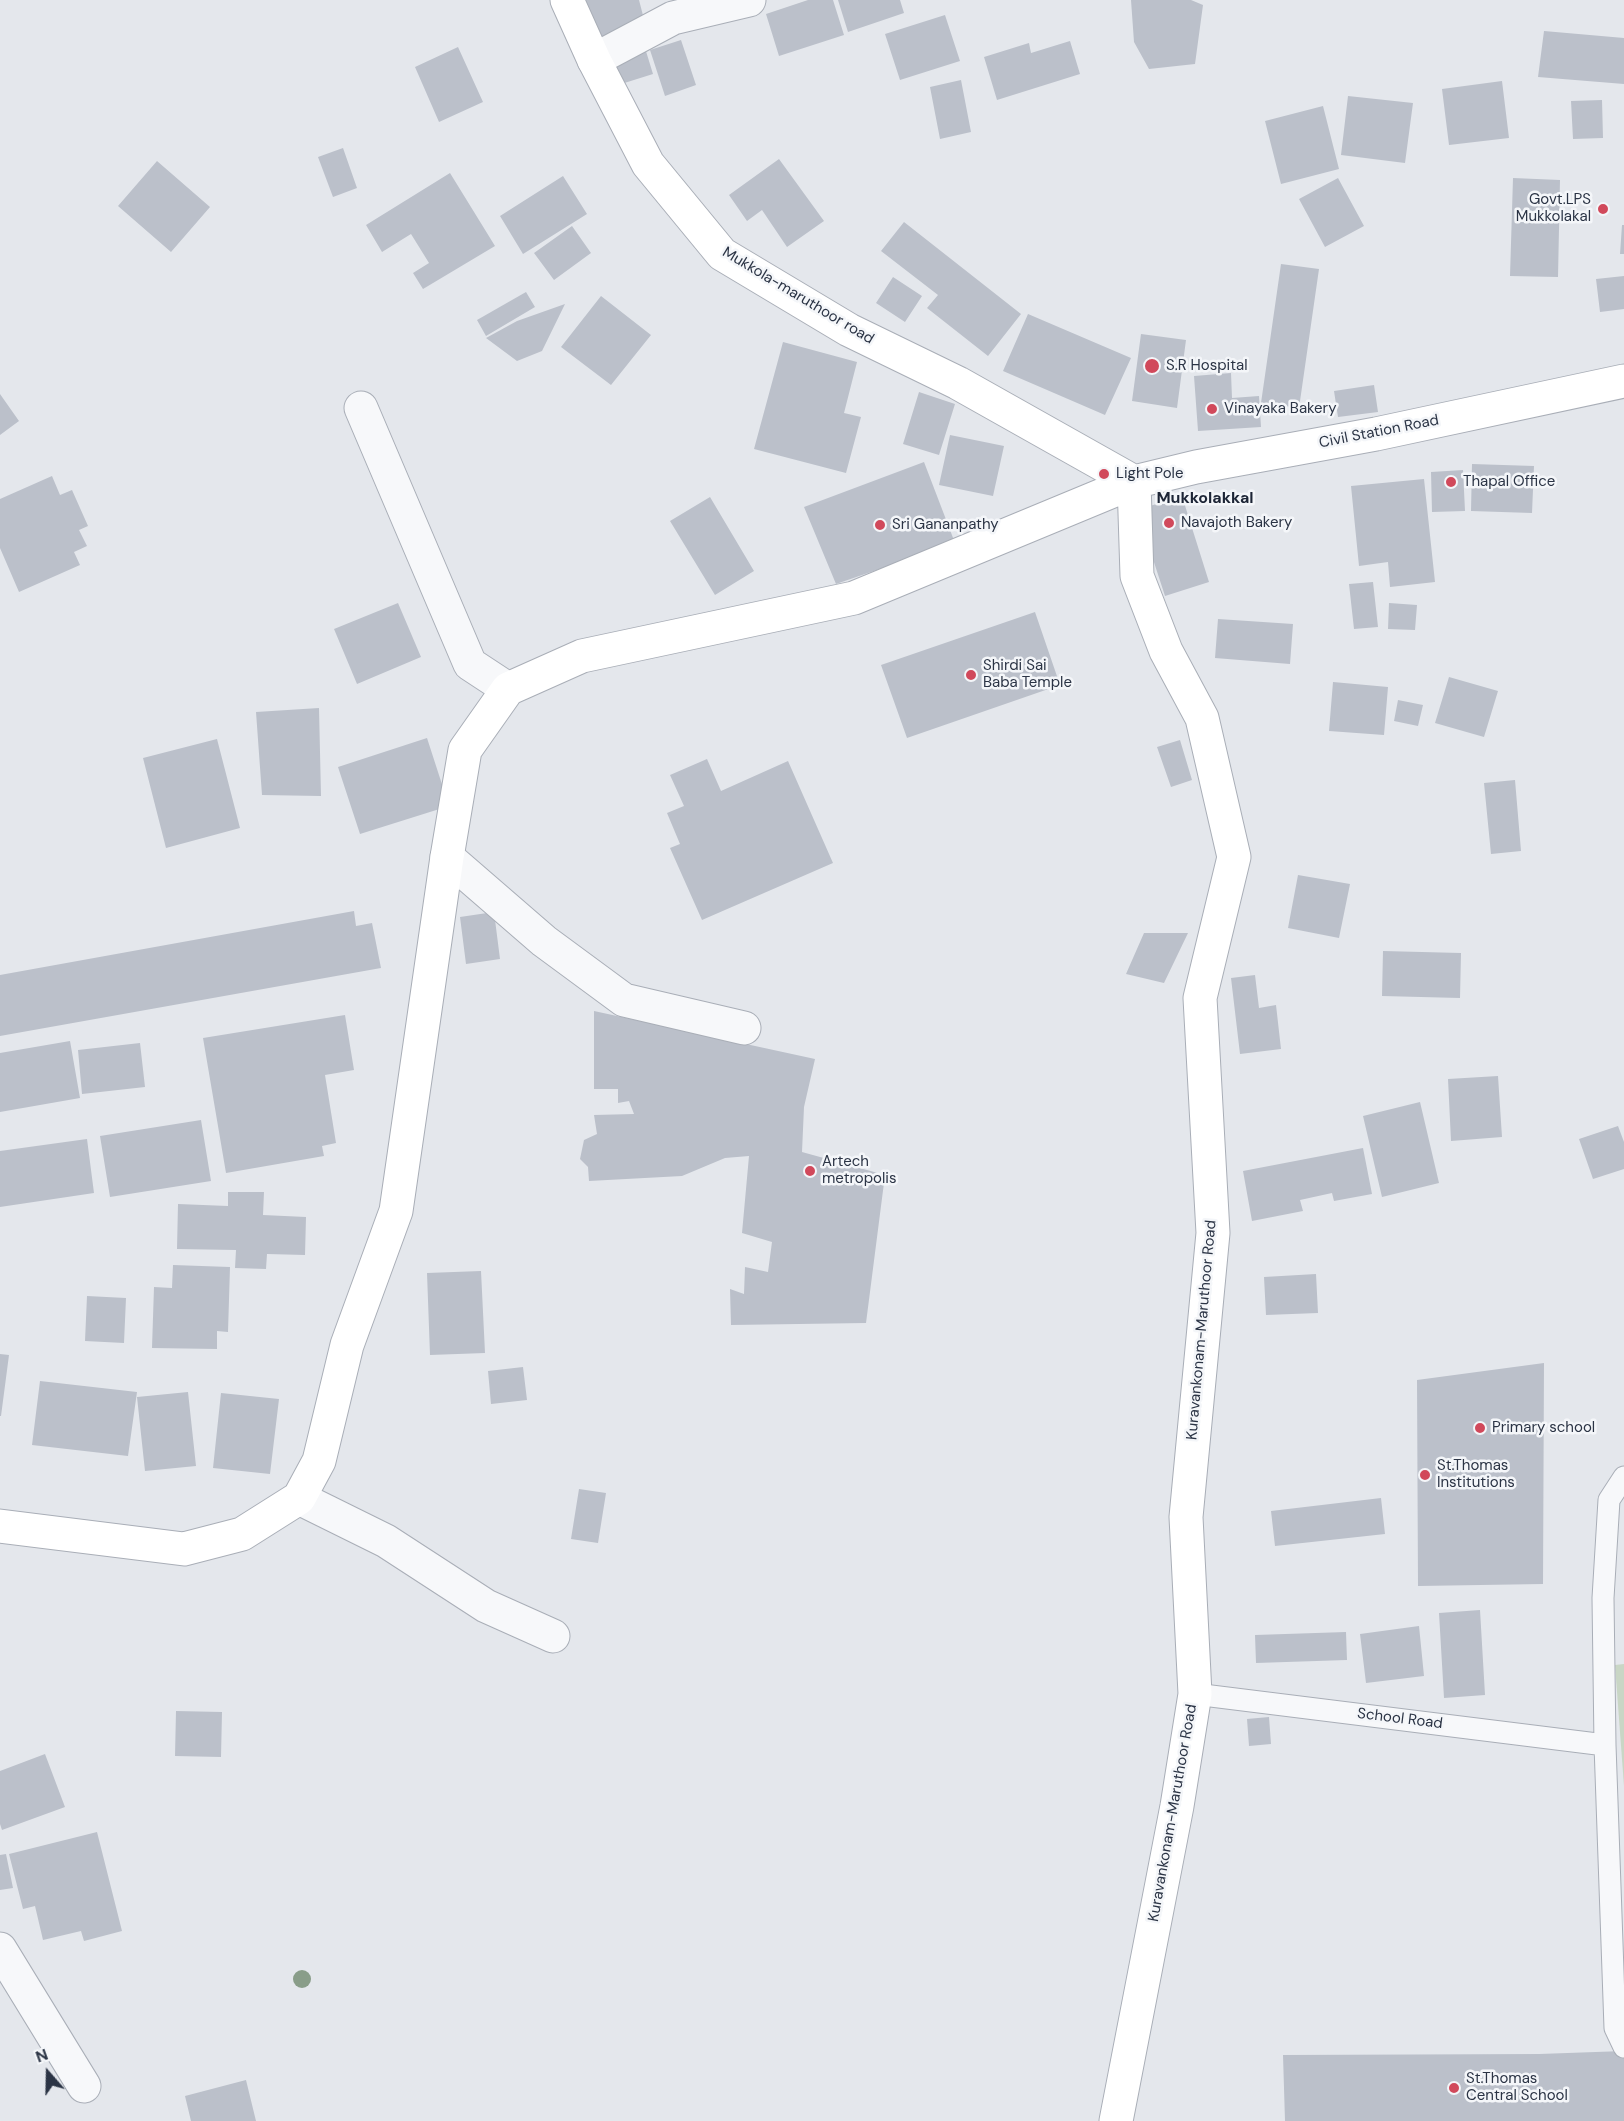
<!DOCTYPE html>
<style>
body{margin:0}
#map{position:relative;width:1624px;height:2121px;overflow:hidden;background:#e4e7ec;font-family:"DM Sans",sans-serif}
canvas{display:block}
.north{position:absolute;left:18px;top:2043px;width:60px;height:60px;-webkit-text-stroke:4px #f4f6f9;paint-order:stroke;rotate:340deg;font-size:16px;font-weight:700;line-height:24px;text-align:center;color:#2b3445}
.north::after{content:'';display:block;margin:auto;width:21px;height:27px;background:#2b3445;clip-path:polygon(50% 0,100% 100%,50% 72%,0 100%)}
</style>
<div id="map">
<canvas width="1624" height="2121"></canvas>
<div class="north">N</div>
</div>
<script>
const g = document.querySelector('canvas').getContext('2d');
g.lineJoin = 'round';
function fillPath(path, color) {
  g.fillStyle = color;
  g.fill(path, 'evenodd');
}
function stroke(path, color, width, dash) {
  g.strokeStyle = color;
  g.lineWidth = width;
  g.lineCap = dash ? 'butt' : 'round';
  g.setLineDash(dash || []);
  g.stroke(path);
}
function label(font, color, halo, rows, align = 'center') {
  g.font = font + ' "DM Sans",sans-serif';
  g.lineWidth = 5;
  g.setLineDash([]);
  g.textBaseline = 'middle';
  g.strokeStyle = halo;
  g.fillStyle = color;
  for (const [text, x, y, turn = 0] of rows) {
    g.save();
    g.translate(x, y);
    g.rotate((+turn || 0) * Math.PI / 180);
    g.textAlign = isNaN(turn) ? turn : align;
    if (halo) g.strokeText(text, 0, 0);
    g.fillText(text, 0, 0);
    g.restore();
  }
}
fillPath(new Path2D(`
 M 1624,1664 L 1624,1786 L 1615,1665 Z`), '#c9d6c5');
fillPath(new Path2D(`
 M 583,0 L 639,0 L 646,27 L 593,41 Z
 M 808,0 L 833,0 L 844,35 L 779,56 L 766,14 Z
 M 838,0 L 900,0 L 904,13 L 848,32 Z
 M 1131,0 L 1191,0 L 1203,5 L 1195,64 L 1149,69 L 1134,42 Z
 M 945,15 L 960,61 L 900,80 L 885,34 Z
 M 1544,31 L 1624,38 L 1624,84 L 1538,77 Z
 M 681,40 L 696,85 L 665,96 L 650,50 Z
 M 1070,41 L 1080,74 L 997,100 L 984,57 L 1029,43 L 1031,53 Z
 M 458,47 L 483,102 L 439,122 L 415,67 Z
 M 645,48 L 653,74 L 618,85 L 610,58 Z
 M 961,80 L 971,132 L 940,139 L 930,87 Z
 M 1502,81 L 1509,138 L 1449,145 L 1442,89 Z
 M 1348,96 L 1413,103 L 1405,163 L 1341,155 Z
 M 1602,100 L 1603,138 L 1573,139 L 1571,101 Z
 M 1323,106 L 1339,169 L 1281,184 L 1265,121 Z
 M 343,148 L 357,188 L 333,197 L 318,157 Z
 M 779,159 L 824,221 L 787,247 L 762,210 L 747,221 L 729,195 Z
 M 157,161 L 210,207 L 171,252 L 118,206 Z
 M 450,173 L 495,246 L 423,289 L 413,273 L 429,263 L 411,234 L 382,252 L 366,225 Z
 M 563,176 L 587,214 L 523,254 L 500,216 Z
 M 1338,178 L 1364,226 L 1325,247 L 1299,199 Z
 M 1513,178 L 1560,180 L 1558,277 L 1510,276 Z
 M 904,222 L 1021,314 L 988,356 L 927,308 L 938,295 L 881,251 Z
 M 1622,225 L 1624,225 L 1624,254 L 1620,254 Z
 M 572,226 L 591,253 L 554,280 L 534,253 Z
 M 1281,264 L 1319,269 L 1299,408 L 1261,403 Z
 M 1624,276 L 1624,309 L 1600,312 L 1596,279 Z
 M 893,277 L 922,296 L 905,322 L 876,303 Z
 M 526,292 L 535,307 L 486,336 L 477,320 Z
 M 601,296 L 651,335 L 611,385 L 561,347 Z
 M 565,304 L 542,351 L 517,361 L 486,338 L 517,321 Z
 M 1028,314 L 1131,358 L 1105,415 L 1003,371 Z
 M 1141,334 L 1186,340 L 1177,408 L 1132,401 Z
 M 783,342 L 857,362 L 844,413 L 861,417 L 846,473 L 754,449 Z
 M 1231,373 L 1232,398 L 1259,396 L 1261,427 L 1198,431 L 1194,376 Z
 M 1374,385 L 1378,412 L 1338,417 L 1334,391 Z
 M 919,392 L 955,404 L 939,455 L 903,444 Z
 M 0,394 L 19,421 L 0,435 Z
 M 950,435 L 1004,446 L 993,496 L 939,485 Z
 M 924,462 L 955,543 L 836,584 L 804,507 Z
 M 1472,464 L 1534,466 L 1532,513 L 1471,511 Z
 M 1463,470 L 1465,511 L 1432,512 L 1431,472 Z
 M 52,476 L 60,495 L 72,490 L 88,526 L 79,530 L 87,546 L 74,552 L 80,565 L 19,592 L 0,548 L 0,499 Z
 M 1424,479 L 1435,582 L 1390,587 L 1388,562 L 1359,566 L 1351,486 Z
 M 1182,496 L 1209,582 L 1165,596 L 1137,510 Z
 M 710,497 L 754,571 L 715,595 L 670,521 Z
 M 1373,582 L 1378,627 L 1354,629 L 1349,584 Z
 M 398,603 L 421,657 L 357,684 L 334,629 Z
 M 1389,603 L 1417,605 L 1415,630 L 1388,629 Z
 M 1035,612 L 1060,685 L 907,738 L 881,665 Z
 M 1218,619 L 1293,624 L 1290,664 L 1215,658 Z
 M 1449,677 L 1498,691 L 1484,737 L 1435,723 Z
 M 1333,682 L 1388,687 L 1384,735 L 1329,731 Z
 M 1398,700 L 1423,705 L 1418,726 L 1394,721 Z
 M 319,708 L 321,796 L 262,795 L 256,712 Z
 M 427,738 L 449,806 L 360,834 L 338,767 Z
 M 217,739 L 240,828 L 166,848 L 143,758 Z
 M 1180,740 L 1192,780 L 1171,787 L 1157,747 Z
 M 707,759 L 721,791 L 788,761 L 833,863 L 702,920 L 670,848 L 680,844 L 667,813 L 684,806 L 670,775 Z
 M 1515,780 L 1521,851 L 1491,854 L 1484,783 Z
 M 1298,875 L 1350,884 L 1339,938 L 1288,928 Z
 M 354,911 L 356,926 L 372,923 L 381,968 L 0,1036 L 0,975 Z
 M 494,912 L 500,959 L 466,964 L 460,917 Z
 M 1144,933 L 1188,933 L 1164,983 L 1126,974 Z
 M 1383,951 L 1461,953 L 1460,998 L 1382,996 Z
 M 1255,975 L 1259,1008 L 1276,1005 L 1281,1049 L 1240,1054 L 1231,978 Z
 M 594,1011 L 815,1059 L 804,1107 L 802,1152 L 885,1175 L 866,1323 L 731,1325 L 730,1289 L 744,1294 L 745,1267 L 768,1272 L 772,1242 L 742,1233 L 749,1156 L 725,1158 L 682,1176 L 589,1181 L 588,1167 L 580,1159 L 584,1140 L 597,1134 L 594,1115 L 634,1114 L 629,1101 L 618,1103 L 618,1089 L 594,1089 Z
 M 345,1015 L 354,1070 L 325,1075 L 336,1143 L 322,1146 L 324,1156 L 226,1173 L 203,1038 Z
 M 70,1041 L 80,1098 L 0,1112 L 0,1053 Z
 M 140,1043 L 145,1087 L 82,1094 L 78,1050 Z
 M 1498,1076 L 1502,1137 L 1451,1141 L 1448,1079 Z
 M 1420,1102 L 1439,1183 L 1382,1197 L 1363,1116 Z
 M 201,1120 L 211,1181 L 110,1197 L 100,1136 Z
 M 1618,1126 L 1624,1142 L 1624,1169 L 1593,1179 L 1579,1139 Z
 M 87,1139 L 94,1193 L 0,1207 L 0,1151 Z
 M 1363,1148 L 1372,1194 L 1334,1201 L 1332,1193 L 1300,1200 L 1303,1211 L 1252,1221 L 1243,1171 Z
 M 228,1192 L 264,1192 L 263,1215 L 306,1217 L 305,1255 L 267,1254 L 266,1269 L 235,1268 L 236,1250 L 177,1249 L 178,1204 L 228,1206 Z
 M 173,1265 L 230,1267 L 228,1332 L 217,1331 L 217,1349 L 152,1348 L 154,1287 L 172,1288 Z
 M 481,1271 L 485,1353 L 430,1355 L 427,1273 Z
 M 1316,1274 L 1318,1313 L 1266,1315 L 1264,1277 Z
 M 87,1296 L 126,1298 L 124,1343 L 85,1341 Z
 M 0,1354 L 9,1355 L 1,1416 L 0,1416 Z
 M 1544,1363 L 1543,1584 L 1418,1586 L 1417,1380 Z
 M 523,1367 L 527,1400 L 491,1404 L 488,1371 Z
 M 40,1381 L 137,1392 L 128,1456 L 32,1445 Z
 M 188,1392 L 196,1466 L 145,1471 L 137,1397 Z
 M 221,1393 L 279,1399 L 270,1474 L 213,1468 Z
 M 579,1489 L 606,1493 L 598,1543 L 571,1539 Z
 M 1381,1498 L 1385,1534 L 1275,1546 L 1271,1511 Z
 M 1480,1610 L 1485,1695 L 1444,1698 L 1439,1613 Z
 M 1419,1626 L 1424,1676 L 1366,1683 L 1360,1634 Z
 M 1346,1632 L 1347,1660 L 1256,1663 L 1255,1635 Z
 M 176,1711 L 222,1712 L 221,1757 L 175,1756 Z
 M 1269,1717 L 1271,1744 L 1249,1746 L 1247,1719 Z
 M 45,1754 L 65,1807 L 2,1830 L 0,1824 L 0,1771 Z
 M 97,1832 L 122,1931 L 84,1941 L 81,1931 L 43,1940 L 35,1906 L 23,1909 L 9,1854 Z
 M 6,1854 L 13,1888 L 0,1890 L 0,1855 Z
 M 1624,2051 L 1624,2121 L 1285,2121 L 1283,2055 L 1539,2054 Z
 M 246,2080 L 256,2121 L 191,2121 L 185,2096 Z`), '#bbc0ca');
const lane = new Path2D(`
 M 1624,1477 L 1609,1500 L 1603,1598 L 1605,1745 L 1615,2028 L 1624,2047
 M 1195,1694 L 1605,1745`);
const street = new Path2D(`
 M 594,60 L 673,18 L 749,0
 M 361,408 L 470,664 L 508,689
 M 447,857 L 544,941 L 624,1000 L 744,1028
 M 299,1498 L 386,1541 L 486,1606 L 553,1636
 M 0,1949 L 84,2086`);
const secondary = new Path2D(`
 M 567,0 L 594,60 L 648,164 L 722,254 L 849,330 L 958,383 L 1134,482
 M 0,1526 L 184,1549 L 242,1534 L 299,1498 L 319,1461 L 347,1345 L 396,1211 L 447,857 L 465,750 L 508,689 L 582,656 L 854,598 L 1134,482 L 1196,467 L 1376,434 L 1624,381
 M 1116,2121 L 1177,1806 L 1195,1694 L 1186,1517 L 1213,1233 L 1200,998 L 1234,857 L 1202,718 L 1166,651 L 1137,576 L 1134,482`);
stroke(lane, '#a9aeb7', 23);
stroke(street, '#a9aeb7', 35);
stroke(secondary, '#a9aeb7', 35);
stroke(lane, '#f7f8fa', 21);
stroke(street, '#f7f8fa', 33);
stroke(secondary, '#fff', 33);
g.fillStyle = '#899d89';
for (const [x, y] of [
 [302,1979]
]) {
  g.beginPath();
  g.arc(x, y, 9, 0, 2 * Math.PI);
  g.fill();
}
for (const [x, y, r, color] of [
 [1603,209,6,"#d1495b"],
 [1152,366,8,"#d1495b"],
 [1212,409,6,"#d1495b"],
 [1104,474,6,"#d1495b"],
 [1451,482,6,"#d1495b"],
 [1169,523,6,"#d1495b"],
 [880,525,6,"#d1495b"],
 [971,675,6,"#d1495b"],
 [810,1171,6,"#d1495b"],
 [1480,1428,6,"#d1495b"],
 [1425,1475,6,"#d1495b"],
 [1454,2088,6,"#d1495b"]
]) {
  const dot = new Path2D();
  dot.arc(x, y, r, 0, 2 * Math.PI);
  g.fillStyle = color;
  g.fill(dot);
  stroke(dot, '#f4f6f9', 2);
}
label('15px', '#2b3445', '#f4f6f9', [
 ["Govt.LPS",1591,200,"right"],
 ["Mukkolakal",1591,217,"right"],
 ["S.R Hospital",1166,366],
 ["Vinayaka Bakery",1224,409],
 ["Light Pole",1116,474],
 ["Thapal Office",1463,482],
 ["Navajoth Bakery",1181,523],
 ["Sri Gananpathy",892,525],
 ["Shirdi Sai",983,666],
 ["Baba Temple",983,683],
 ["Artech",822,1162],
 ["metropolis",822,1179],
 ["Primary school",1492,1428],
 ["St.Thomas",1437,1466],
 ["Institutions",1437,1483],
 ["St.Thomas",1466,2079],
 ["Central School",1466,2096]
], 'left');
label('15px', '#2b3445', '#f4f6f9', [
 ["Mukkola-maruthoor road",798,296,31],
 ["Civil Station Road",1379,432,-11],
 ["Kuravankonam-Maruthoor Road",1202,1330,-85],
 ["School Road",1400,1719,7],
 ["Kuravankonam-Maruthoor Road",1173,1813,-80]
]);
label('bold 16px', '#1d2536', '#f4f6f9', [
 ["Mukkolakkal",1205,499]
]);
</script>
